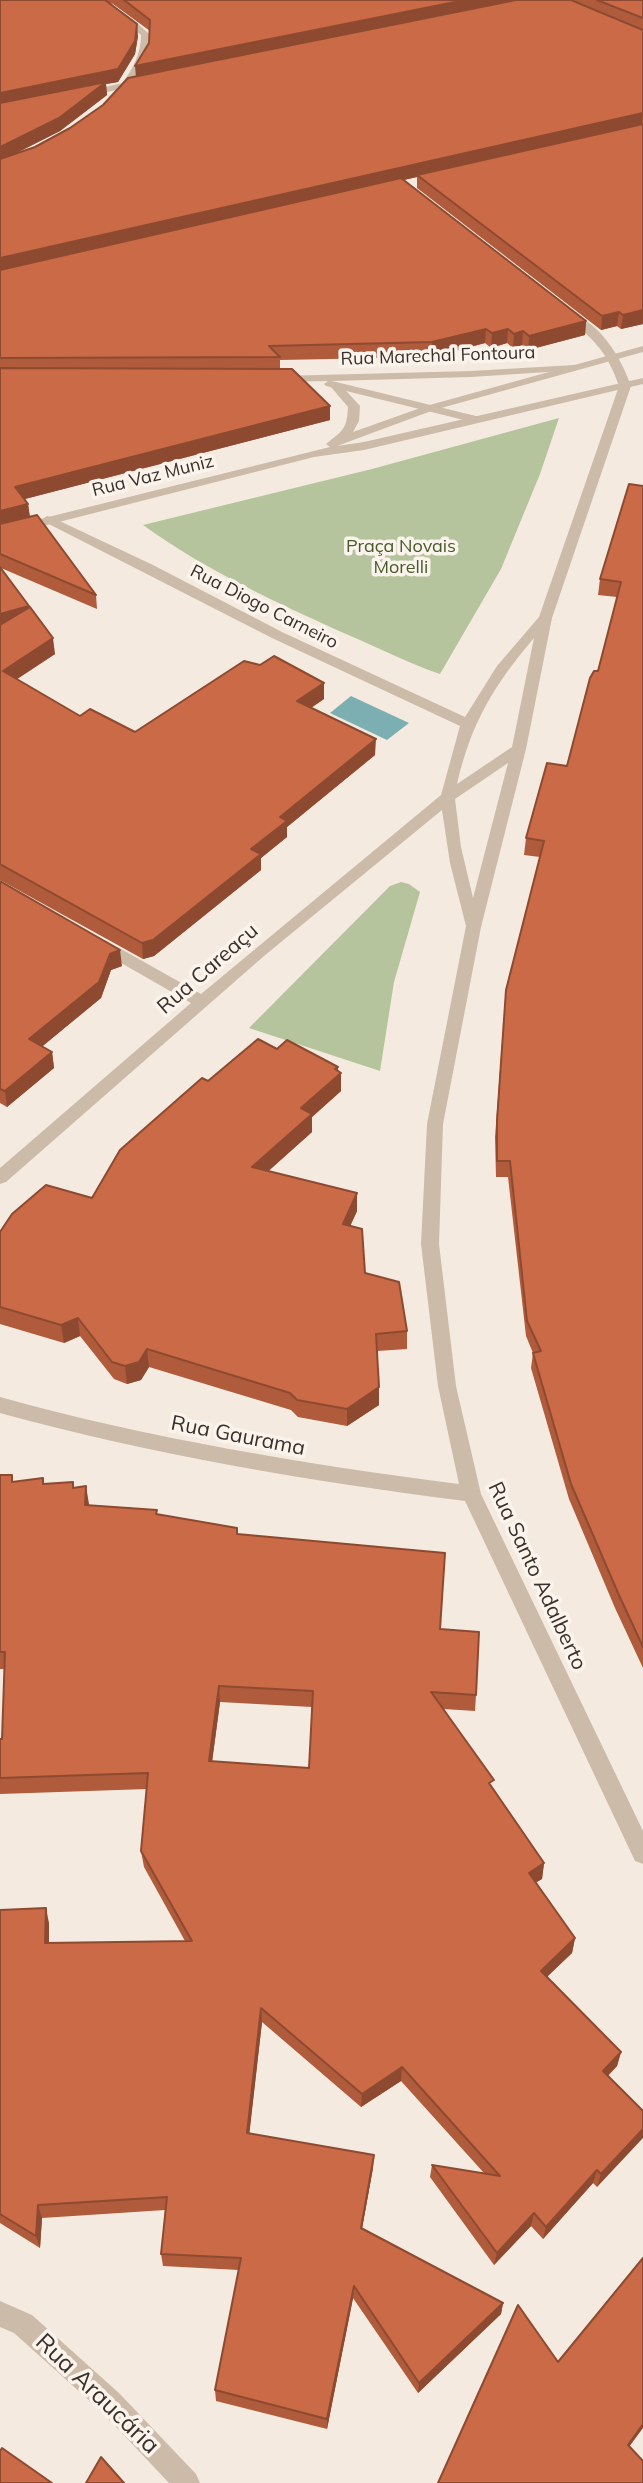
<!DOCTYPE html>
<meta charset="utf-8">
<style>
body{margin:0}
canvas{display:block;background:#f4eadf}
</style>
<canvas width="643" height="2483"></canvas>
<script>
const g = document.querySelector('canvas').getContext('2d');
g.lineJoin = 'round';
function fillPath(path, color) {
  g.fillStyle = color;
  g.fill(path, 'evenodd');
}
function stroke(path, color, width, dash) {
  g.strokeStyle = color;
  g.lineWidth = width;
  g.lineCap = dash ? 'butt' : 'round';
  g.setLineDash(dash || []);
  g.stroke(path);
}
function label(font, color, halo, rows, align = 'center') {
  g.font = font + ' Mulish,sans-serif';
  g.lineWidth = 7;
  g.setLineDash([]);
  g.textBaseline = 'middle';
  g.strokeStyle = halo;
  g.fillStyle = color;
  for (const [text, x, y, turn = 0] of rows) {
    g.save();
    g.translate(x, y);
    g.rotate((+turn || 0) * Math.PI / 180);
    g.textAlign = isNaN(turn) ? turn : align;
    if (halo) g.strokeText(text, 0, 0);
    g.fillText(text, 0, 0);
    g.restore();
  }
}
fillPath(new Path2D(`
 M 559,418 L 540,474 L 501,569 L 440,674 C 408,663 377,647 346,634 C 277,603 205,570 143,525 L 372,469 Z
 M 401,882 L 409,884 L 420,892 L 394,982 L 380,1071 L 249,1028 L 390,886 Z`), '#b6c49d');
fillPath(new Path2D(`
 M 351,696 L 409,723 L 387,740 L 330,713 Z`), '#7cafb2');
fillPath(new Path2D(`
 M 86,0 C 110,0 132,17 149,34 L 147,57 L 133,81 L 143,80 L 143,84 L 128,87 L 121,93 L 117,90 L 86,96 L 81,93 L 122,83 C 133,69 141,53 141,35 L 111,12 Z
 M 568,311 C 600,323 620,355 631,386 L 552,618 L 526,749 L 481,927 L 443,1124 L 439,1244 L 456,1386 L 481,1494 L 643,1831 L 643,1864 L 635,1861 L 465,1501 C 308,1481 153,1455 0,1413 L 0,1397 C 151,1439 304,1464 459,1484 L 438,1386 L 421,1244 L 427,1124 L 466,926 L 450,863 L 442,810 L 264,956 L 6,1182 L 0,1184 L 0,1168 L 191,1003 L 95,948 L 92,944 L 95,940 L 105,940 L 201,994 L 441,795 L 460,726 L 272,638 L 41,520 L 47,516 L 51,517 L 153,565 L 282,632 L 465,717 L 497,666 L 539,617 L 619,386 C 607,351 593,338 564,316 L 564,312 ZM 534,638 L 512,747 L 457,784 C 471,723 494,685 534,638 ZM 508,763 L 473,898 L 461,847 L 455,799 Z
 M 574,365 L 578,366 L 578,370 L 471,377 L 332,381 L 480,417 L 482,419 L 476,423 L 326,386 L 324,384 L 328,381 L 280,382 L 274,379 L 280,376 L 471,371 Z
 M 0,2301 L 32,2315 L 120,2394 L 196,2474 L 200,2483 L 169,2483 L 102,2412 L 14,2333 L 0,2327 Z`), '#cdbbaa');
fillPath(new Path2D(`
 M 643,346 L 643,352 L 434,410 L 337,446 L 364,442 L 643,378 L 643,384 L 364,450 L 314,457 L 0,537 L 0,529 L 330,447 L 326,444 C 342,431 347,430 348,407 L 331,387 L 331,383 L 339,383 L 360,406 L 359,421 L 353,432 L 426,406 Z`), '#cdbbaa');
fillPath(new Path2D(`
 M 0,0 L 643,0 L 643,324 L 621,329 L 617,326 L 601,330 L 417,188 L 417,177 L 403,180 L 586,321 L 585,335 L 528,350 L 522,345 L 513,348 L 507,343 L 491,348 L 485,343 L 432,357 L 280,360 L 280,369 L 330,420 L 25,499 L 28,504 L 30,517 L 96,595 L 97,609 L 1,568 L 29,606 L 55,654 L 17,679 L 80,716 L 135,732 L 324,699 L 311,708 L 375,755 L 287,827 L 287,837 L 261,858 L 261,870 L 154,956 L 143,959 L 0,880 ZM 111,3 L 113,4 L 150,31 L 149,43 L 136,76 L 103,105 L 70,128 L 35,147 L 15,154 L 60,131 L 107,95 L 106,84 L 118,82 L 135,54 L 138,36 Z
 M 643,486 L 643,1668 L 615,1608 L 569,1499 L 531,1368 L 533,1353 L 526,1336 L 508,1177 L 496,1177 L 495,1137 L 506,990 L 540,857 L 524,855 L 526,838 L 567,766 L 598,671 L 617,597 L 598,595 L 600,579 Z
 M 0,881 L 122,966 L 111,970 L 101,998 L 42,1046 L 52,1052 L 54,1068 L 7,1107 L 0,1103 Z
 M 277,1049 L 338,1067 L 338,1071 L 341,1073 L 341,1091 L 312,1117 L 312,1132 L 268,1171 L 357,1211 L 350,1226 L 365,1273 L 407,1331 L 407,1349 L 377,1351 L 379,1405 L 347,1426 L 298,1417 L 291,1410 L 149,1367 L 141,1380 L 127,1384 L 114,1379 L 80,1336 L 64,1343 L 0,1324 L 0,1232 L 92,1198 L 208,1081 Z
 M 0,1475 L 14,1482 L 44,1484 L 73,1482 L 74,1488 L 88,1505 L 157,1510 L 157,1514 L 237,1528 L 238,1535 L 440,1629 L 476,1695 L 475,1711 L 444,1709 L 493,1789 L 544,1863 L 542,1879 L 536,1882 L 575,1938 L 572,1953 L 547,1977 L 621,2052 L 617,2066 L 608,2076 L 643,2111 L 597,2187 L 593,2183 L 543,2239 L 531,2226 L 494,2265 L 430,2177 L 432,2165 L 484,2173 L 401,2081 L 361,2107 L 262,2022 L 249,2134 L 373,2168 L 362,2228 L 503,2303 L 501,2314 L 418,2393 L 353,2298 L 327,2429 L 216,2401 L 215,2390 L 239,2270 L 163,2266 L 161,2254 L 165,2210 L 42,2218 L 40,2248 L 0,2223 L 0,1910 L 49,1923 L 49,1943 L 185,1941 L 144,1867 L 141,1851 L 147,1789 L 0,1794 L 0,1739 L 2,1739 L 5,1669 L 0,1669 ZM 220,1702 L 312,1707 L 309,1768 L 212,1762 Z`), '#af5b3c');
fillPath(new Path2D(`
 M 465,0 L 519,0 L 136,78 L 135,66 Z
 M 137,24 L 138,36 L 135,54 L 118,82 L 106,84 L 107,95 L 60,131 L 0,161 L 0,93 Z
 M 643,113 L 642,125 L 417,175 L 417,177 L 0,272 L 0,258 Z
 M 643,310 L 643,324 L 621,329 L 623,315 Z
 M 619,312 L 617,326 L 601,330 L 602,316 Z
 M 586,321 L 585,335 L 528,350 L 529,336 Z
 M 486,329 L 485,343 L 432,357 L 432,342 Z
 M 508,329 L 507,343 L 491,348 L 492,333 Z
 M 523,331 L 522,345 L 513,348 L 514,334 Z
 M 330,406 L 330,420 L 17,501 L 15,487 Z
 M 28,504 L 30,519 L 0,526 L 0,511 Z
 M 29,606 L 30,620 L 0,630 L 0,614 Z
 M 53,638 L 55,654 L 5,687 L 3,671 Z
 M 324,683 L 324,699 L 297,717 L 297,701 Z
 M 376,739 L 375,755 L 287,827 L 287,837 L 261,858 L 261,870 L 154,956 L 143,959 L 142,943 L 251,849 L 280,817 Z
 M 120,950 L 122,966 L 111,970 L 101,998 L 32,1055 L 29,1039 L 110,954 Z
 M 52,1052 L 54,1068 L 7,1107 L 5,1091 Z
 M 338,1067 L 338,1075 L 341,1073 L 341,1091 L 312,1117 L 312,1132 L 253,1185 L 252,1167 Z
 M 357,1193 L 357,1211 L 343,1242 L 343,1224 Z
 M 78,1318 L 80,1336 L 64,1343 L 61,1325 Z
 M 147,1349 L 149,1367 L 141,1380 L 127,1384 L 125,1366 Z
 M 379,1387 L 379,1405 L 347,1426 L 347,1409 Z
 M 86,1486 L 89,1504 L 88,1523 L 85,1505 Z
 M 219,1686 L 220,1702 L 210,1777 L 209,1761 Z
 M 544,1863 L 542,1879 L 527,1888 L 529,1873 Z
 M 46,1908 L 49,1923 L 49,1958 L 45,1943 Z
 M 575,1938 L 572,1953 L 538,1985 L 541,1971 Z
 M 261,2008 L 262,2022 L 248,2146 L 247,2133 Z
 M 621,2052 L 617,2066 L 599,2084 L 603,2071 Z
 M 402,2067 L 401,2081 L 361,2107 L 362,2094 Z
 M 643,2129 L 643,2138 L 597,2187 L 601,2174 Z
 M 374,2155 L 373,2168 L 360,2240 L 361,2228 Z
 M 597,2170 L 593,2183 L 543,2239 L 546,2227 Z
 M 38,2205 L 42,2218 L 40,2248 L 36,2236 Z
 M 534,2213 L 531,2226 L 494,2265 L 497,2253 Z
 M 354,2286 L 353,2298 L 327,2429 L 327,2419 Z
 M 503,2303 L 501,2314 L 418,2393 L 419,2383 Z
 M 643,2424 L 643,2428 L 623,2455 L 628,2445 Z`), '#8e4a31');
const building = new Path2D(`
 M 0,0 L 105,0 L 137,24 L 135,41 L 118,69 L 0,93 Z
 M 124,0 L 465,0 L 135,66 L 149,43 L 150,20 Z
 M 516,0 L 571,0 L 643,30 L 643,113 L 0,258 L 0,159 L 35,147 L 70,128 L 103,105 L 128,78 Z
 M 597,0 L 643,0 L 643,18 Z
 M 106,82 L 59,118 L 0,147 L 0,103 Z
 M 643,124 L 643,310 L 623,315 L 619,312 L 602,316 L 417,175 Z
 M 401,178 L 586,321 L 529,336 L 523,331 L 514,334 L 508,329 L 492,333 L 486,329 L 432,342 L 269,346 L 280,357 L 0,358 L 0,270 Z
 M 0,368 L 292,369 L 330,406 L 15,487 L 28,504 L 0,511 Z
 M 629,484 L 643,486 L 643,1647 L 618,1593 L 571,1484 L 533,1353 L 541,1351 L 527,1321 L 510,1161 L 497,1161 L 497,1121 L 506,990 L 544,841 L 526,838 L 547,763 L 567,766 L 590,678 L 594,671 L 598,671 L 621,582 L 600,579 Z
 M 37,515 L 96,595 L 0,554 L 0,524 Z
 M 0,567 L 29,606 L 0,614 Z
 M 30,607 L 53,638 L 3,671 L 80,716 L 90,709 L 135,732 L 244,661 L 260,665 L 274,656 L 324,683 L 297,701 L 376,739 L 280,817 L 287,821 L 251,849 L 261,854 L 153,940 L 142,943 L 0,864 L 0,625 Z
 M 0,881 L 120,950 L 110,954 L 99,982 L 29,1039 L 52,1052 L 5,1091 L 0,1089 Z
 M 258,1039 L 277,1049 L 287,1040 L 338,1067 L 335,1069 L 341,1073 L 301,1108 L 312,1114 L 252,1167 L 357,1193 L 343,1224 L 362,1229 L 365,1273 L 399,1282 L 407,1331 L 376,1334 L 379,1387 L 347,1409 L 297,1400 L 290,1393 L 147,1349 L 139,1362 L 125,1366 L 112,1362 L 78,1318 L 61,1325 L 0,1307 L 0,1232 L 12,1214 L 46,1185 L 92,1198 L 120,1150 L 202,1078 L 208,1081 Z
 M 0,1475 L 12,1475 L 12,1482 L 43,1478 L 43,1484 L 73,1482 L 73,1488 L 86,1486 L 85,1505 L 157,1510 L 156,1514 L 237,1528 L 237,1534 L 445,1553 L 440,1629 L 479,1632 L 476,1695 L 431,1692 L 494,1780 L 489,1783 L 544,1863 L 529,1873 L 575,1938 L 541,1971 L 621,2052 L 603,2071 L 643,2111 L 643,2129 L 601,2174 L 597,2170 L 546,2227 L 534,2213 L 497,2253 L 432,2165 L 500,2176 L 402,2067 L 362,2094 L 261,2008 L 247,2133 L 374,2155 L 361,2228 L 503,2303 L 419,2383 L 354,2286 L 327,2419 L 215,2390 L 241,2258 L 161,2254 L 167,2197 L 38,2205 L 36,2236 L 0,2214 L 0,1910 L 46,1908 L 45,1943 L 192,1941 L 141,1851 L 148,1773 L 0,1778 L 0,1739 L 2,1739 L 5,1652 L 0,1652 ZM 219,1686 L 313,1691 L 309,1768 L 209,1761 Z
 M 643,2258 L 643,2424 L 628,2445 L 643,2461 L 643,2483 L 438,2483 L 518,2305 L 558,2362 Z
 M 2,2448 L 52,2483 L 0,2483 L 0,2451 Z
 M 101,2457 L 124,2483 L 86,2483 Z`);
fillPath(building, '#cb6a46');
stroke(building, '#8e4a31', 2);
label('18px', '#3a2f2a', '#fbf4ec', [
 ["Rua Marechal Fontoura",438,356,-2],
 ["Rua Vaz Muniz",153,476,-14],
 ["Rua Diogo Carneiro",264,607,27]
]);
label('18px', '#485a2c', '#fbf4ec', [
 ["Praça Novais",401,547],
 ["Morelli",401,568]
]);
label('21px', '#3a2f2a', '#fbf4ec', [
 ["Rua Careaçu",208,969,-41],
 ["Rua Gaurama",238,1436,11],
 ["Rua Santo Adalberto",537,1576,65]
]);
label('24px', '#3a2f2a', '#fbf4ec', [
 ["Rua Araucária",97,2394,44]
]);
</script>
